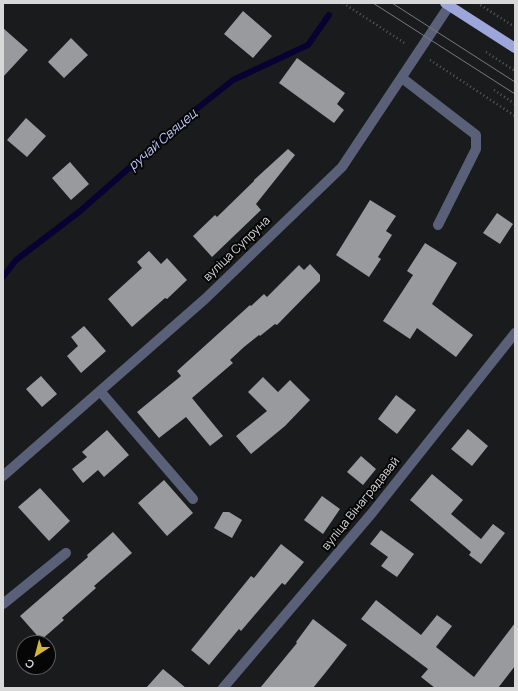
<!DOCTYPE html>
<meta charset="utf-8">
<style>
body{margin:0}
#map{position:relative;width:518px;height:691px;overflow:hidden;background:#1a1b1d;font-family:Manrope,sans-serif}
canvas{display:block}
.frame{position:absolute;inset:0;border:4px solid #d8d8d9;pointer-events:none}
.north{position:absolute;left:16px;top:635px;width:40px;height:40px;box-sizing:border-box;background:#060607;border:1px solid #5a5a5b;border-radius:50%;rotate:216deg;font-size:11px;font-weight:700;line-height:16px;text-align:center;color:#d8d8d9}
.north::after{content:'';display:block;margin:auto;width:14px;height:18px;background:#d3b635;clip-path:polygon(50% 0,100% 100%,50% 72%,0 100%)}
</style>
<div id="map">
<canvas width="518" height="691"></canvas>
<div class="frame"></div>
<div class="north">С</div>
</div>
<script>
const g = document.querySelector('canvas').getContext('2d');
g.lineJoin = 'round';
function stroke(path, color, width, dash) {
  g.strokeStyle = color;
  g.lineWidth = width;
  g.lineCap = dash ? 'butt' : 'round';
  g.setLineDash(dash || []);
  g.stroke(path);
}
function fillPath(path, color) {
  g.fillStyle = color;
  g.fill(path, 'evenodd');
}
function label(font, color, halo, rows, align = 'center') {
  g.font = font + ' Manrope,sans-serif';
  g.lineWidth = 4;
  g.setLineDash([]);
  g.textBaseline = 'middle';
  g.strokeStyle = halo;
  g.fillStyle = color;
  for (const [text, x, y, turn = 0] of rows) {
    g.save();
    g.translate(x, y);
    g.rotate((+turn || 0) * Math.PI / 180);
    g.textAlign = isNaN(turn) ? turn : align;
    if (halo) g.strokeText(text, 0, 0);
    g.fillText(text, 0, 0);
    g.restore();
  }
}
stroke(new Path2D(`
 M 3,277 L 16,260 L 79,212 L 194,111 L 233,80 L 308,45 L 329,15`), '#070232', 6);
fillPath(new Path2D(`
 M 243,11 L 272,36 L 253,58 L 224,34 Z
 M 3,28 L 28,50 L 3,77 Z
 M 71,38 L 88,55 L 64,78 L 48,62 Z
 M 297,58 L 345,93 L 337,104 L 344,110 L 334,123 L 279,83 Z
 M 26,118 L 46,136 L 27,157 L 7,140 Z
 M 288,149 L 295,155 L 256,204 L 261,210 L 212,257 L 193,236 L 215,215 L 217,217 L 254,181 L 254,180 Z
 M 70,162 L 89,184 L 71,200 L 52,178 Z
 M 370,200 L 396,216 L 386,231 L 392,235 L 378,257 L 381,259 L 369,277 L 336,255 Z
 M 497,213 L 513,224 L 500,244 L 483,233 Z
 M 425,243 L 457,263 L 432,304 L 473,335 L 456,357 L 417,328 L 410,339 L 383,321 L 413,275 L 407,271 Z
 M 149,251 L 161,264 L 167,258 L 187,280 L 167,299 L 165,298 L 132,327 L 108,299 L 142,268 L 137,262 Z
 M 310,264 L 320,275 L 320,281 L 277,325 L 275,324 L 260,336 L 259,335 L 244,347 L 230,360 L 233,363 L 192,398 L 223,436 L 210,446 L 186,417 L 159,438 L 137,412 L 181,376 L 177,371 L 250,305 L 251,306 L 264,294 L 267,297 L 299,265 L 304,270 Z
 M 84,326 L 106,351 L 81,373 L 67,356 L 78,346 L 71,337 Z
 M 41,376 L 57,394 L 42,407 L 26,389 Z
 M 263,377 L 278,392 L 290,380 L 310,400 L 285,426 L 251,454 L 236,436 L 267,411 L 248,392 Z
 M 396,395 L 416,410 L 397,434 L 378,419 Z
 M 468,429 L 488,446 L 472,466 L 451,449 Z
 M 107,430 L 129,455 L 104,477 L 98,470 L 83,483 L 72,469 L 87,457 L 82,452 Z
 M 361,456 L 376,469 L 363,485 L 347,472 Z
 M 432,474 L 463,500 L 451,514 L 481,539 L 493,524 L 505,533 L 481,564 L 469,555 L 471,552 L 410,500 Z
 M 164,480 L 193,513 L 167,536 L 138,503 Z
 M 40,488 L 70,521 L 49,541 L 18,507 Z
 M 322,496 L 340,509 L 323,534 L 304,520 Z
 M 223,512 L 229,512 L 242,520 L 232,538 L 214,528 Z
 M 381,530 L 414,554 L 397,577 L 381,566 L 388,557 L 370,544 Z
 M 113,532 L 132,553 L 94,586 L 96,588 L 62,618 L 64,620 L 41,640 L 20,616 L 88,557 L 87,555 Z
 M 281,544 L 304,562 L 285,585 L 282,583 L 241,631 L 239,629 L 209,665 L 191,650 L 251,576 L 254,578 Z
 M 376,600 L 421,635 L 437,615 L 452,626 L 436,647 L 474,677 L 515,623 L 515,666 L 498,688 L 435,688 L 421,677 L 428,669 L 361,619 Z
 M 313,619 L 347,645 L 326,672 L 313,688 L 260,688 L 297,643 L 296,642 Z
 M 163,669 L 186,688 L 146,688 Z`), '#999a9d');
stroke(new Path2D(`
 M 343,3 L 406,44
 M 477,3 L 515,27
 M 486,52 L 515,71
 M 430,60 L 515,116
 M 494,90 L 515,104`), '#5c5d5e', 2.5, [1, 3]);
stroke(new Path2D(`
 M 402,78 L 476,135 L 476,149 L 438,225
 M 100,391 L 193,499
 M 3,476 L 205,299 L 342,167 L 449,6
 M 3,604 L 66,553
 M 223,688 L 372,513 L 515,333`), '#5b6079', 10);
stroke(new Path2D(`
 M 445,3 L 515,48`), '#9ca6db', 10);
stroke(new Path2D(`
 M 373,3 L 515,94
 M 392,3 L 515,82`), '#797a7b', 1);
label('12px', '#d8d8d9', '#060607', [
 ["вуліца Супруна",237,249,-44],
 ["вуліца Вінаградавай",361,504,-51]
]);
label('italic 13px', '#c0cafd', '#060607', [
 ["ручай Свяцец",163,140,-41]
]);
</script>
